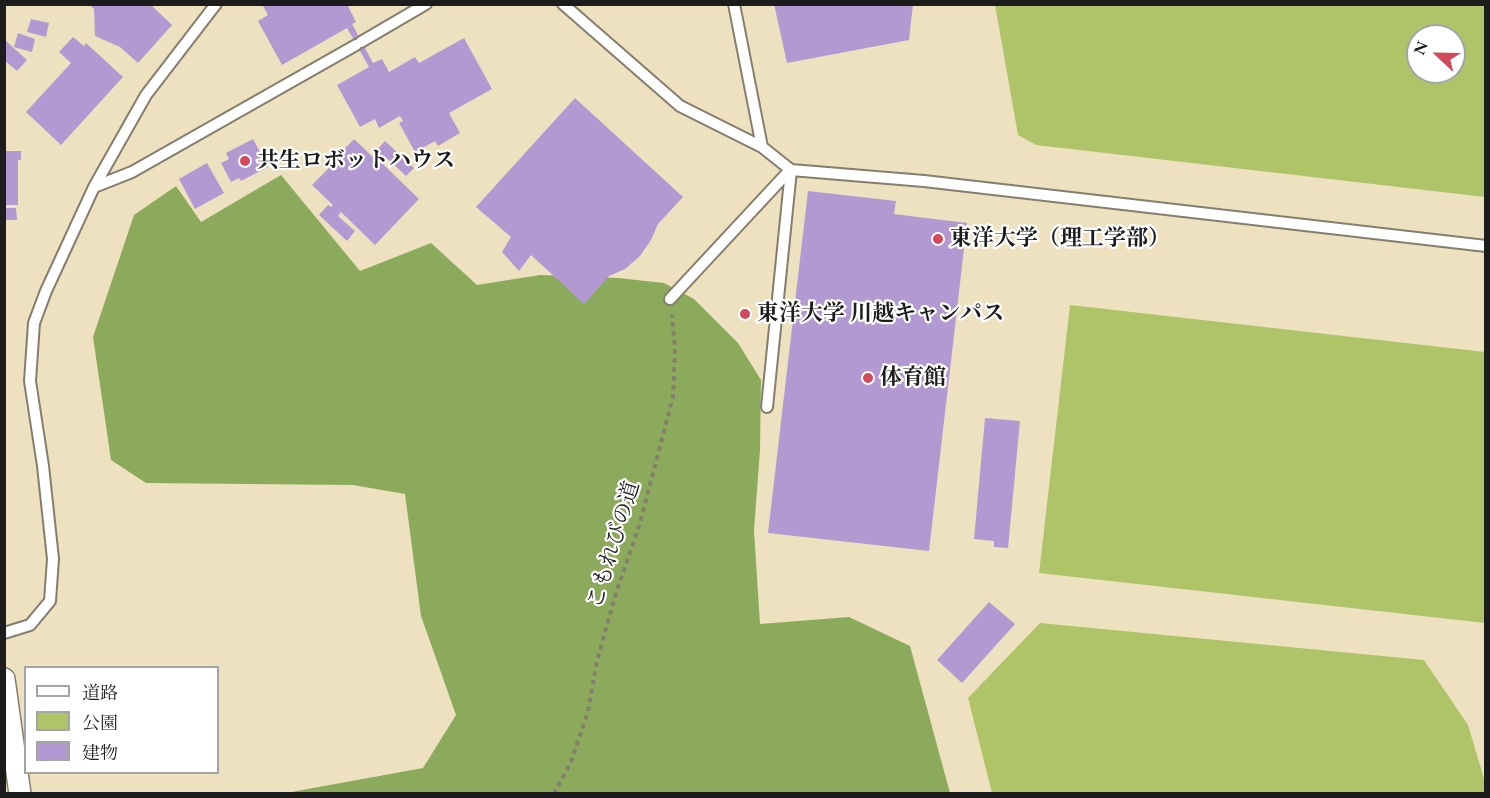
<!DOCTYPE html>
<html>
<head>
<meta charset="utf-8">
<style>
	body { margin:0 }
	#map { position:relative; width:1490px; height:798px; overflow:hidden; background:#eee1c0; font-family:"EB Garamond","Noto Serif JP",serif }
	canvas { display:block }
	.frame { position:absolute; inset:0; border:6px solid #1c1c1c; pointer-events:none }
	.legend { position:absolute; left:24px; top:666px; width:195px; height:108px; box-sizing:border-box; background:#fff; border:2px solid #a4a4a4; margin:0; padding:8px 10px; list-style:none; font-size:18px; color:#1c1c1c }
	.legend li { display:flex; align-items:center; gap:12px; height:30px }
	.legend b { width:30px; border:2px solid #a4a4a4 }
	.north { position:absolute; left:1406px; top:24px; width:60px; height:60px; box-sizing:border-box; background:#fff; border:2px solid #a4a4a4; border-radius:50%; rotate:292deg; font-size:16px; font-weight:700; line-height:24px; text-align:center; color:#1c1c1c }
	.north::after { content:''; display:block; margin:auto; width:21px; height:27px; background:#d1495b; clip-path:polygon(50% 0,100% 100%,50% 72%,0 100%) }
</style>
</head>
<body>
<div id="map">
<canvas width="1490" height="798"></canvas>
<div class="frame"></div>
<ul class="legend">
<li><b style="height:8px;background:#fff"></b>道路</li>
<li><b style="height:16px;background:#afc468"></b>公園</li>
<li><b style="height:16px;background:#b399d2"></b>建物</li>
</ul>
<div class="north">N</div>
</div>
<script>
const ctx = document.querySelector('canvas').getContext('2d');
ctx.lineJoin = 'round';
function fillPath(path, color) {
  ctx.fillStyle = color;
  ctx.fill(path, 'evenodd');
}
function shape(rows) {
  const path = new Path2D();
  for (const r of rows) {
    path.moveTo(r[0], r[1]);
    for (let i = 2; i < r.length; i += 2) path.lineTo(r[i], r[i + 1]);
  }
  return path;
}
function stroke(path, color, width, dash) {
  ctx.strokeStyle = color;
  ctx.lineWidth = width;
  ctx.lineCap = dash ? 'butt' : 'round';
  ctx.setLineDash(dash || []);
  ctx.stroke(path);
}
function write(font, color, halo, rows, align = 'center') {
  ctx.font = font + ' "EB Garamond","Noto Serif JP",serif';
  ctx.lineWidth = 4.5;
  ctx.setLineDash([]);
  ctx.textBaseline = 'middle';
  ctx.strokeStyle = halo;
  ctx.fillStyle = color;
  for (const [text, x, y, turn = 0] of rows) {
    ctx.save();
    ctx.translate(x, y);
    ctx.rotate((+turn || 0) * Math.PI / 180);
    ctx.textAlign = isNaN(turn) ? turn : align;
    if (halo) ctx.strokeText(text, 0, 0);
    ctx.fillText(text, 0, 0);
    ctx.restore();
  }
}
fillPath(shape([
	[995,5,1485,5,1485,197,1036,145,1018,135],
	[1418,36,1454,36,1454,72,1418,72],
	[1070,305,1485,352,1485,623,1039,573],
	[1040,623,1424,660,1468,725,1485,782,1485,793,992,793,968,698]
]), '#afc468');
fillPath(shape([
	[281,175,360,271,431,243,477,285,540,275,618,278,664,283,694,299,738,343,761,380,760,450,754,530,760,624,849,617,910,646,950,793,286,793,423,768,456,715,421,616,405,494,353,485,146,483,111,460,93,337,134,215,176,186,201,222]
]), '#8baa5c');
fillPath(shape([
	[89,4,150,4,172,25,138,63,120,47,95,36,94,9],
	[262,4,347,4,356,22,352,24,373,63,382,59,389,72,415,57,419,63,464,38,492,89,449,113,460,133,438,146,435,141,415,152,399,123,403,121,400,116,379,128,375,119,360,127,337,85,369,67,347,28,282,65,258,21,268,15],
	[774,4,913,4,909,40,787,63],
	[31,19,49,23,46,37,27,32],
	[18,33,35,39,32,52,14,47],
	[73,37,84,46,86,43,123,77,61,145,26,112,71,63,59,52],
	[6,41,27,60,17,71,4,60],
	[575,98,683,197,658,224,651,240,640,256,625,269,609,276,584,304,531,255,519,271,502,252,511,237,476,207],
	[253,139,268,167,241,181,239,178,231,182,221,163,229,159,226,153],
	[354,139,375,159,380,153,377,150,385,141,414,168,406,176,388,159,383,164,419,199,375,245,341,212,338,216,355,231,347,241,319,215,328,205,331,207,333,205,312,185,331,166,334,169,342,161,337,157],
	[4,151,21,151,21,160,18,160,18,205,4,205],
	[207,163,224,193,195,209,179,179],
	[808,191,896,201,894,214,967,223,929,551,768,533],
	[4,208,16,208,17,220,4,220],
	[985,418,1020,421,1008,548,994,547,994,541,974,539],
	[989,602,1015,624,962,683,937,660]
]), '#b399d2');
const lane = shape([
	[563,4,680,106,762,147,791,170,924,181,1486,246],
	[734,4,762,147],
	[361,42,426,4],
	[94,187,132,172,356,45],
	[670,299,790,170],
	[767,407,791,170],
	[4,633,30,625,50,601,53,559,43,466,30,381,34,323,46,291,94,187,146,95,216,4]
]);
const street = shape([
	[4,679,20,794]
]);
stroke(lane, '#857e6e', 14);
stroke(street, '#857e6e', 24);
stroke(shape([
	[554,794,571,762,588,711,597,661,616,593,640,523,673,397,675,349,672,315]
]), '#857e6e', 4, [4.5, 4.5]);
stroke(lane, '#fff', 10);
stroke(street, '#fff', 21);
for (const [x, y, r, color] of [
	[245,161,6,"#d1495b"],
	[938,239,6,"#d1495b"],
	[745,314,6,"#d1495b"],
	[868,378,6,"#d1495b"]
]) {
  const dot = new Path2D();
  dot.arc(x, y, r, 0, 2 * Math.PI);
  ctx.fillStyle = color;
  ctx.fill(dot);
  stroke(dot, '#fff', 2);
}
write('bold 22px', '#1c1c1c', '#fff', [
	["共生ロボットハウス",257,161],
	["東洋大学（理工学部）",950,239],
	["東洋大学 川越キャンパス",757,314],
	["体育館",880,378]
], 'left');
write('22px', '#1c1c1c', '#fff', [
	["こもれびの道",614,545,-73]
]);
</script>
</body>
</html>
